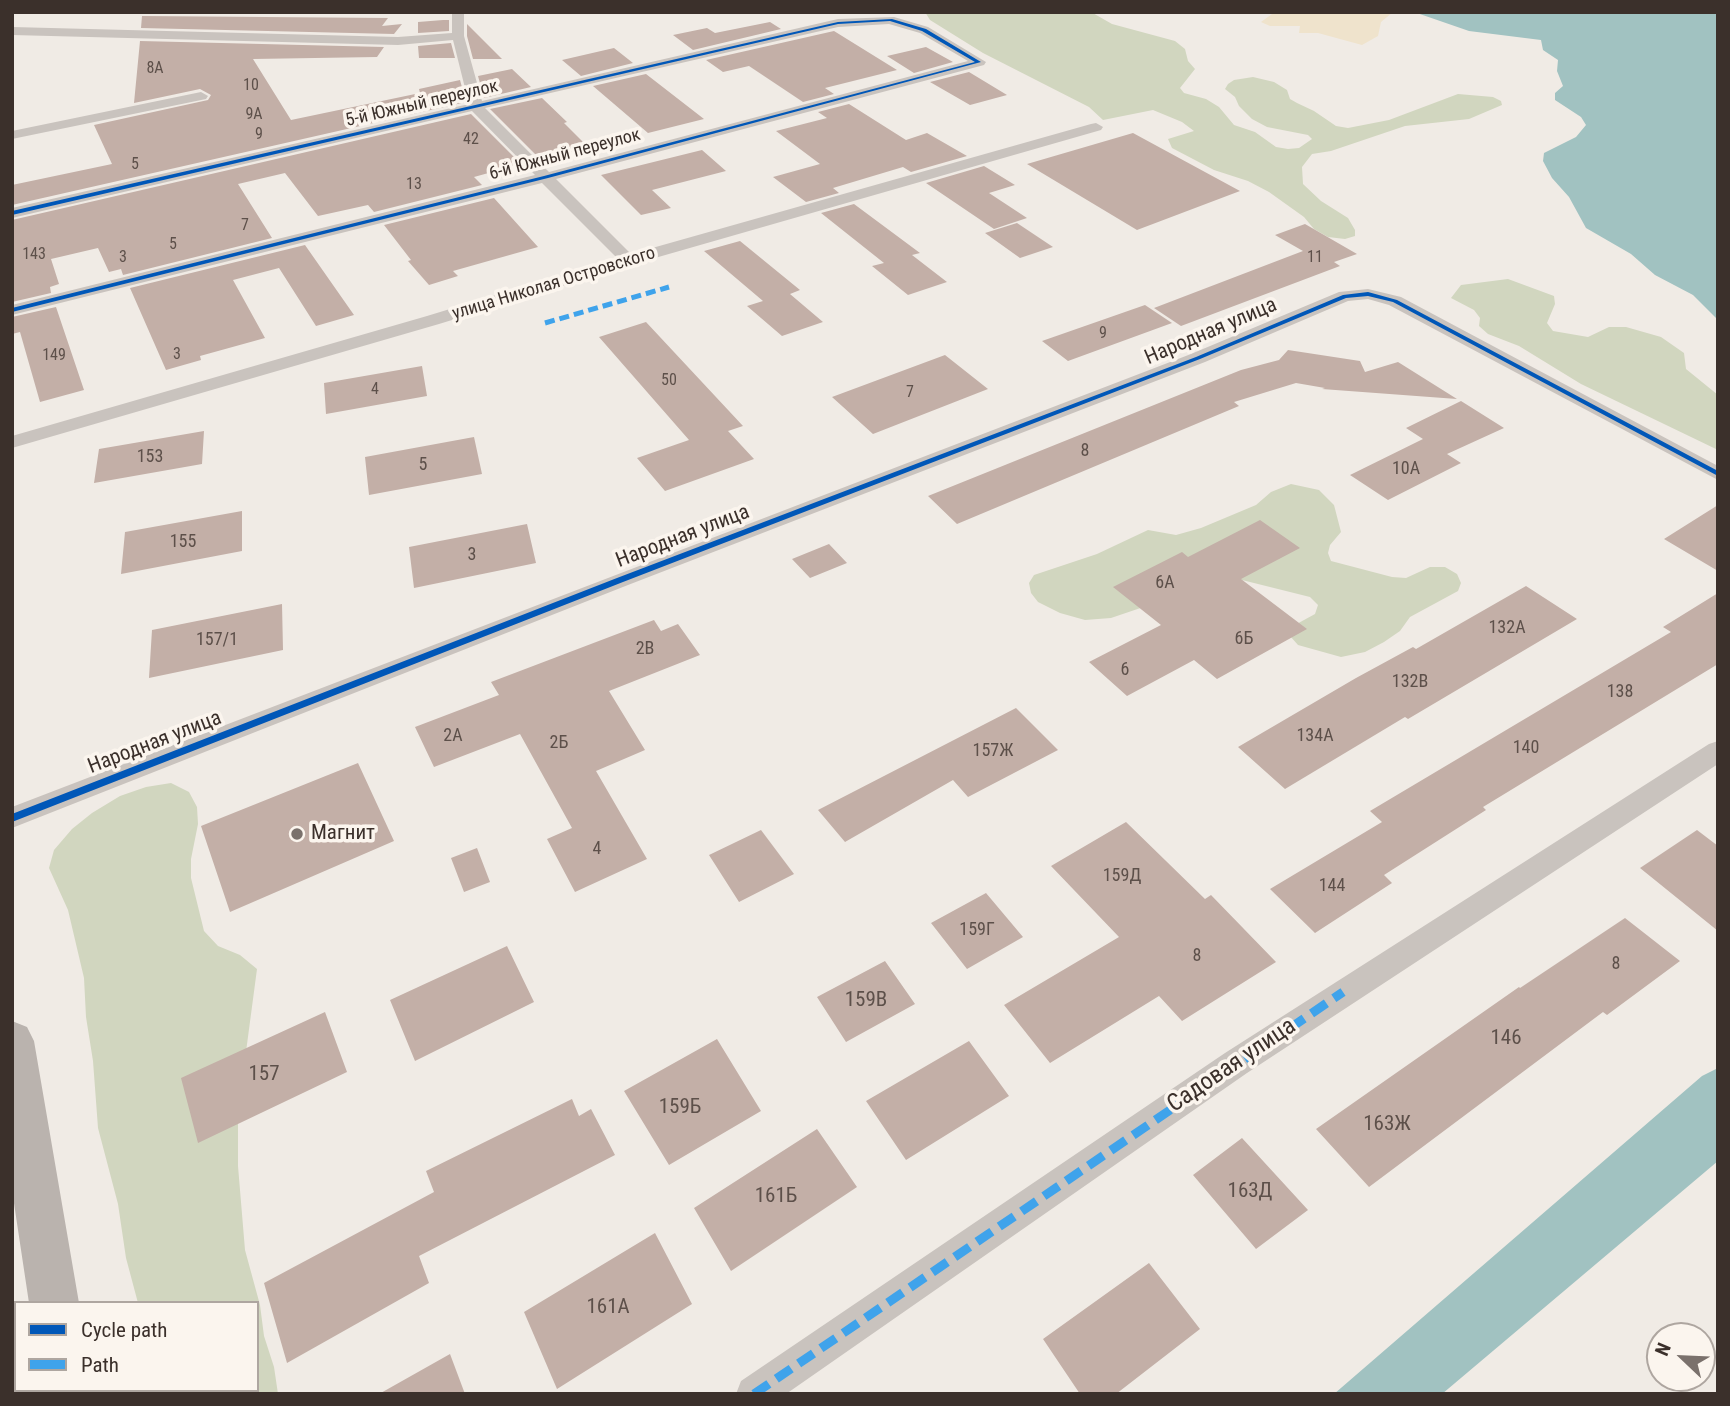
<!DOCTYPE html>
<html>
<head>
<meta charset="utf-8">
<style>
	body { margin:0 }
	#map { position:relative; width:1730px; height:1406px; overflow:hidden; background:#f0ebe5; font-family:"Roboto Condensed",sans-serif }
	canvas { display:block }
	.frame { position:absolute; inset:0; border:14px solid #3b302b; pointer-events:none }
	.legend { position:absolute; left:14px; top:1301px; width:245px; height:91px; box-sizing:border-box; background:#fbf5ee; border:2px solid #aea6a0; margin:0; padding:9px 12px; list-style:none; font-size:21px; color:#3b302b }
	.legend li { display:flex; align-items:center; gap:14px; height:35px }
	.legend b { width:35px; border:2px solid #aea6a0 }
	.north { position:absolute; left:1646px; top:1322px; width:70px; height:70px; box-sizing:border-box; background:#fbf5ee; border:2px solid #aea6a0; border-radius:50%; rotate:293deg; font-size:19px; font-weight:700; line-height:28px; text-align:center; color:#3b302b }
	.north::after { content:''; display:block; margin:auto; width:24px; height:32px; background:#7a716c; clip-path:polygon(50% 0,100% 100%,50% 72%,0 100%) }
</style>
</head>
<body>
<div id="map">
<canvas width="1730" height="1406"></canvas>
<div class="frame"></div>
<ul class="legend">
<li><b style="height:9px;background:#0057b8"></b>Cycle path</li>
<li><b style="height:9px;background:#3fa3eb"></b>Path</li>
</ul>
<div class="north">N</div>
</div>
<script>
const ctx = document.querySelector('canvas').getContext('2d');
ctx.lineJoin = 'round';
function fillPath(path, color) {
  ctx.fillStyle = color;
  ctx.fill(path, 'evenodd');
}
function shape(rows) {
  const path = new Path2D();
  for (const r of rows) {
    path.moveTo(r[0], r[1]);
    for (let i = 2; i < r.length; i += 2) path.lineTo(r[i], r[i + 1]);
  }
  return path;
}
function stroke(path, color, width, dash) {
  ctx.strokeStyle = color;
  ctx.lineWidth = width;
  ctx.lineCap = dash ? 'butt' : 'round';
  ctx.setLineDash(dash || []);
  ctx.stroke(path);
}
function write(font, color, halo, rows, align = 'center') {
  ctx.font = font + ' "Roboto Condensed",sans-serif';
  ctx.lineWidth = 7;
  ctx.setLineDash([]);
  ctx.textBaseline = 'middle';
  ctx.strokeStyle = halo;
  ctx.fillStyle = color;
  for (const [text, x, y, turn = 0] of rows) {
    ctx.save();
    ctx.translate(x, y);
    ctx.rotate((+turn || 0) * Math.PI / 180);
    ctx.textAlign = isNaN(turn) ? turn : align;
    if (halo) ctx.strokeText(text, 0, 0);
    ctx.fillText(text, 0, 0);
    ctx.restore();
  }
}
fillPath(shape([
	[925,12,1091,12,1112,24,1175,41,1185,49,1188,61,1195,69,1180,88,1184,93,1206,99,1219,107,1234,125,1255,132,1276,147,1288,149,1299,148,1312,139,1308,135,1267,127,1252,119,1239,106,1235,97,1225,89,1228,84,1234,80,1253,77,1274,82,1287,90,1290,99,1297,103,1314,111,1336,126,1348,128,1389,120,1458,94,1493,97,1501,101,1502,105,1469,119,1405,126,1331,151,1312,154,1302,167,1303,184,1321,201,1348,218,1355,230,1355,236,1345,239,1328,237,1314,229,1304,217,1269,192,1248,181,1214,170,1172,148,1168,139,1194,131,1182,122,1153,110,1103,120,1089,107,983,53,930,20],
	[1508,279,1554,296,1555,304,1547,323,1553,331,1588,337,1609,327,1626,327,1661,337,1684,353,1686,369,1718,395,1718,450,1581,384,1519,346,1488,334,1479,326,1480,318,1474,310,1451,298,1461,285],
	[1291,484,1319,490,1334,505,1341,532,1330,545,1328,553,1331,561,1392,577,1406,578,1430,567,1445,567,1457,574,1461,583,1458,591,1410,617,1400,631,1384,642,1365,652,1341,657,1298,645,1290,636,1293,626,1315,614,1318,605,1310,597,1242,580,1229,578,1111,618,1085,620,1060,613,1038,602,1031,593,1029,583,1034,575,1097,554,1148,530,1176,535,1201,528,1256,505,1271,492],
	[171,783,189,792,197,807,198,824,191,859,191,878,204,931,218,946,240,955,257,969,238,1112,238,1166,245,1250,260,1305,264,1336,274,1367,278,1394,153,1394,152,1390,257,1390,257,1303,138,1303,126,1258,118,1204,98,1128,93,1061,86,1017,84,978,68,910,49,868,54,850,72,829,92,813,120,796,146,787]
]), '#d1d6bf');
fillPath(shape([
	[1267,12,1393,12,1381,22,1378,36,1362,45,1318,33,1299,33,1300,26,1270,26,1261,22,1272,14]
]), '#efe3cc');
fillPath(shape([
	[1414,12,1718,12,1718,320,1693,295,1655,275,1631,254,1586,228,1569,197,1552,178,1543,161,1544,153,1576,137,1586,125,1581,117,1555,100,1555,93,1563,86,1557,71,1558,60,1543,50,1541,40,1469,31],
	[1718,1068,1718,1161,1442,1394,1334,1394,1702,1076]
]), '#a1c2c1');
fillPath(shape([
	[142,16,388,18,382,26,402,24,394,34,141,28],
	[443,20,449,20,449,31,418,33,418,22],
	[770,22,781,29,693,50,673,35,707,28,715,33],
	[467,24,502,59,473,59,467,36],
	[834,31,897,70,825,88,834,94,803,102,749,66,723,72,706,60],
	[140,41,384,47,377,57,253,59,291,120,420,93,419,89,460,80,466,102,12,205,12,185,112,164,94,125,208,100,211,95,200,89,134,103],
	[451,43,455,58,419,58,418,46],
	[926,47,953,62,914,73,887,56],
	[614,48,633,63,581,76,562,60],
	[512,69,531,87,484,98,478,76],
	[969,72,1007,95,970,105,930,82],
	[646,74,704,119,648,133,593,86],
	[542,98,567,122,564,123,589,148,540,159,490,109],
	[849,104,906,140,927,133,967,156,911,172,903,167,833,188,839,193,806,202,773,177,820,164,776,131,827,118,818,112],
	[471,114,521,164,474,177,482,185,374,212,368,205,318,216,285,173,238,184,272,238,123,275,121,269,109,272,98,248,51,259,59,284,50,287,51,293,12,302,12,220],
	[1133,133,1240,191,1137,230,1027,164],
	[702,150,726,171,652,190,671,208,641,215,601,175],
	[984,166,1015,185,989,193,1027,218,994,229,926,183],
	[494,198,538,247,453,271,458,276,429,285,408,261,411,260,384,225],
	[854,204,920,253,912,255,947,282,908,295,872,266,884,263,821,213],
	[1017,223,1053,247,1020,258,985,233],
	[1305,224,1357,254,1334,262,1340,266,1181,326,1154,308,1303,251,1275,235],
	[740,241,800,290,790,294,823,322,782,336,747,306,763,301,704,251],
	[305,245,354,315,316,326,279,268,233,280,265,338,200,356,201,360,166,370,130,288],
	[1145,305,1172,323,1068,361,1042,341],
	[56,307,84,390,40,402,20,332,12,334,12,317],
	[646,322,743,426,728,431,754,459,665,491,637,458,689,440,599,337],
	[1288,350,1360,361,1365,372,1398,362,1457,399,1322,389,1325,388,1296,383,1234,402,1239,406,957,524,928,496,1241,370,1279,360],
	[945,355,988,389,873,434,832,397],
	[422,366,427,396,326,414,324,383],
	[1461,401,1504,428,1447,454,1461,463,1388,500,1350,475,1423,439,1406,428],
	[204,431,202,464,94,483,99,449],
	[474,437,482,474,369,495,365,457],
	[1718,505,1718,571,1664,539],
	[242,511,242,551,121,574,125,532],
	[1260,520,1300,548,1241,579,1307,629,1217,679,1194,660,1127,696,1089,662,1161,625,1113,587,1182,552,1188,557],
	[527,524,536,563,414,588,409,547],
	[829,544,847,563,810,578,792,559],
	[1526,586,1577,619,1408,719,1405,717,1285,789,1238,747,1356,678,1413,647,1416,649],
	[1718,593,1718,664,1483,807,1486,810,1384,875,1392,883,1315,933,1270,889,1382,822,1370,811,1671,632,1663,627],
	[282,604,283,650,149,678,152,630],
	[654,620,661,631,678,624,700,655,609,691,645,750,596,771,647,859,575,892,547,839,572,828,520,734,434,767,415,727,499,695,491,682],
	[1016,708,1058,750,968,797,953,780,845,842,818,810],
	[358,763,394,841,230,912,201,826],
	[1126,822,1205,899,1211,895,1276,962,1182,1021,1159,996,1050,1063,1004,1005,1119,937,1051,866],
	[761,830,794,874,739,902,709,855],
	[1697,830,1718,846,1718,931,1640,868],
	[477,848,490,882,464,892,451,858],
	[986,893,1023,937,967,969,931,923],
	[1625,918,1680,961,1607,1015,1603,1012,1369,1187,1316,1129,1519,987,1520,988],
	[507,946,534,1002,415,1061,390,1000],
	[885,961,915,1004,846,1042,817,997],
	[325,1012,347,1072,198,1143,181,1078],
	[717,1039,761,1111,669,1165,624,1091],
	[969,1041,1009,1096,906,1160,866,1101],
	[572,1099,579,1116,591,1109,615,1155,419,1256,429,1283,287,1363,264,1283,434,1192,426,1171],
	[817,1129,857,1187,731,1271,694,1208],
	[1242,1138,1308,1210,1256,1249,1193,1175],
	[655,1233,692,1304,557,1389,524,1312],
	[1149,1263,1200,1329,1116,1394,1080,1394,1043,1339],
	[450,1354,465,1394,379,1394]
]), '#c3afa7');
fillPath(shape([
	[452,12,464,12,464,36,482,101,838,19,894,17,928,27,986,62,984,65,556,179,631,254,1091,124,1096,123,1103,127,1101,130,634,264,439,324,12,448,12,436,427,316,617,258,542,183,12,315,12,305,535,175,472,111,12,218,12,208,469,104,453,40,398,45,12,35,12,27,398,37,452,33,452,12],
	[889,24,920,33,968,61,549,172,485,108,838,27,889,24],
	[201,92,208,96,206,99,12,139,12,131,201,92],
	[1368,289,1401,297,1718,466,1718,480,1389,305,1368,299,1348,301,1205,362,628,585,12,828,12,807,1191,354,1339,292,1368,289],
	[1718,741,1718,764,1247,1073,786,1394,736,1394,741,1381,1225,1053,1709,744,1718,741]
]), '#c9c3be');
fillPath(shape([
	[12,1021,27,1027,34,1041,79,1303,29,1303,12,1190,12,1021],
	[43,1390,95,1390,95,1394,43,1394,43,1390]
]), '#bab3ae');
stroke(shape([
	[545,323,669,287]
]), '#3fa3eb', 5, [10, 5]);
stroke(shape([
	[754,1394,1343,992]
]), '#3fa3eb', 9, [18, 9]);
fillPath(shape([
	[892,19,926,29,981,62,548,178,12,312,12,308,544,176,975,62,922,31,890,21,838,24,12,215,12,211,838,22,892,19],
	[1368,292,1397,300,1718,471,1718,476,1393,302,1368,296,1346,298,1200,359,623,582,12,822,12,814,617,578,1196,357,1343,295,1368,292]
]), '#0057b8');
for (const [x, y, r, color] of [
	[297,834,7,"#7a716c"]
]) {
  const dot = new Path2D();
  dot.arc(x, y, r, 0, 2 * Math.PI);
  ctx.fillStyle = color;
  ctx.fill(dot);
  stroke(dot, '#fbf5ee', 2.5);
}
write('16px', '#5d504a', null, [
	["8А",155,69],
	["10",251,86],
	["9А",254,115],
	["9",259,135],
	["42",471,140],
	["5",135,165],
	["13",414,185],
	["7",245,226],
	["5",173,245],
	["143",34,255],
	["3",123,258],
	["11",1315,258],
	["9",1103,334],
	["3",177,355],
	["149",54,356],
	["50",669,381],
	["4",375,390],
	["7",910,393]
]);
write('18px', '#3b302b', '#fbf5ee', [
	["5-й Южный переулок",422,104,-13],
	["6-й Южный переулок",565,155,-15],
	["улица Николая Островского",554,284,-17]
]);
write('18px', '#5d504a', null, [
	["8",1085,451],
	["153",150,457],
	["5",423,465],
	["10А",1406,469],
	["155",183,542],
	["3",472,555],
	["6А",1165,583],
	["132А",1507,628],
	["6Б",1244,639],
	["157/1",217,640],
	["2В",645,649],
	["6",1125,670],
	["132В",1410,682],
	["138",1620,692],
	["2А",453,736],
	["134А",1315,736],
	["2Б",559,743],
	["140",1526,748],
	["157Ж",993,751],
	["4",597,849],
	["159Д",1122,876],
	["144",1332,886],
	["159Г",977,930],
	["8",1197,956],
	["8",1616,964]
]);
write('21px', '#3b302b', '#fbf5ee', [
	["Народная улица",1211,332,-23],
	["Народная улица",683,537,-21],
	["Народная улица",155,743,-21]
]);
write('21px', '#3b302b', '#fbf5ee', [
	["Магнит",311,834]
], 'left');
write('21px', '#5d504a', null, [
	["159В",866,1001],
	["146",1506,1039],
	["157",264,1075],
	["159Б",680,1108],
	["163Ж",1387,1125],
	["163Д",1250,1192],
	["161Б",776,1197],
	["161А",608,1308]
]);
write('24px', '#3b302b', '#fbf5ee', [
	["Садовая улица",1232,1066,-34]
]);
</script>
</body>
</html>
